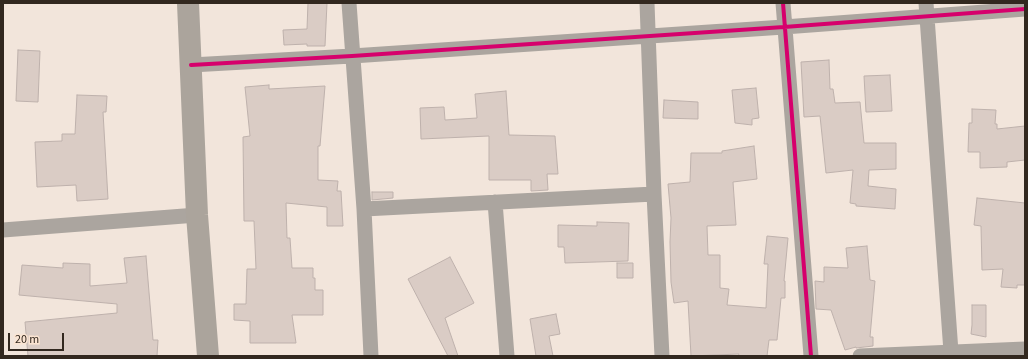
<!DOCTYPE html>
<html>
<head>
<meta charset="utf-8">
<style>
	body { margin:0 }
	#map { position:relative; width:1028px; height:359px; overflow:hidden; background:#f2e5db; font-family:"Source Sans 3",sans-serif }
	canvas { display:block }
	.frame { position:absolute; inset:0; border:4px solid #32281f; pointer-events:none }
	.scale { position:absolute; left:8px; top:333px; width:56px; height:18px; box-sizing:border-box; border:2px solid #32281f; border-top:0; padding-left:5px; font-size:12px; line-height:14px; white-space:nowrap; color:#32281f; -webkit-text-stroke:3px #fbe4d2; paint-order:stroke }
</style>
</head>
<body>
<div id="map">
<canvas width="1028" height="359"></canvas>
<div class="frame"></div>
<div class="scale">20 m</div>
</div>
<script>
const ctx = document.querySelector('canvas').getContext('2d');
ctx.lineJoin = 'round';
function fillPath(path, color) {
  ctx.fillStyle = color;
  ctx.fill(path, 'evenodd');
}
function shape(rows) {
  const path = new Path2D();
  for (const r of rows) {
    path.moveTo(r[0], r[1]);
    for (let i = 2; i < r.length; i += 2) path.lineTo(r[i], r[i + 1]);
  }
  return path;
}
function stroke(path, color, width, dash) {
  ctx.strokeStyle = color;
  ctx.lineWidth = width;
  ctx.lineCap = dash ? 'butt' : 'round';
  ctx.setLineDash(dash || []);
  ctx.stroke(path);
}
const building = shape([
	[308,3,327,3,325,46,307,46,307,44,284,45,283,30,307,29,308,3],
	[18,50,40,51,38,102,16,101,18,50],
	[829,60,830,89,833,89,835,103,860,102,864,143,896,143,896,169,869,170,868,186,896,189,895,209,856,206,856,204,850,203,853,170,826,173,820,116,804,117,801,62,829,60],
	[890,75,892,111,866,112,864,76,890,75],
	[269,85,269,89,325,86,320,146,318,146,318,180,338,181,337,191,341,191,343,226,327,226,327,207,286,203,287,238,290,238,292,268,313,268,313,278,315,278,315,290,323,290,323,315,292,315,296,343,250,343,250,321,234,320,234,304,246,304,247,269,256,269,254,221,244,221,243,137,250,136,245,87,269,85],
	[756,88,759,118,752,119,752,125,735,123,732,90,756,88],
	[506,91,509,135,555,136,558,174,547,174,548,190,531,191,531,180,489,180,489,136,421,139,420,108,444,107,445,120,477,118,475,94,506,91],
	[77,95,107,96,106,112,103,112,108,199,77,201,76,185,37,187,35,142,62,141,62,134,75,134,77,95],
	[664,100,698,102,698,119,663,118,664,100],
	[972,109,996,110,995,124,997,124,997,129,1025,126,1025,160,1007,162,1007,167,980,168,980,152,968,152,969,123,972,123,972,109],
	[754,146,757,179,733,182,736,225,707,226,708,255,720,255,720,288,729,289,727,305,766,308,768,264,764,264,767,236,788,238,784,281,785,281,785,298,781,298,777,340,769,340,767,356,738,356,739,354,691,356,688,301,674,303,671,282,670,242,671,218,668,184,690,182,691,153,722,153,722,151,754,146],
	[372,192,393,192,393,198,372,200,372,192],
	[977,198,1025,203,1025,285,1017,285,1017,288,1001,287,1003,269,982,270,981,226,974,225,977,198],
	[597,222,629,223,628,261,565,263,564,247,558,247,558,225,597,226,597,222],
	[867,246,870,280,875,281,870,337,873,337,873,346,856,348,856,347,845,350,831,310,816,309,815,281,824,282,824,267,848,268,846,248,867,246],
	[146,256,153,340,158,340,157,356,28,356,25,322,117,313,117,304,19,295,22,265,63,268,63,263,90,264,90,286,127,283,124,258,146,256],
	[450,257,474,303,445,318,458,356,448,356,408,279,450,257],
	[617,263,633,263,633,278,617,278,617,263],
	[972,305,986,305,986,337,971,334,972,325,972,305],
	[556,314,560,334,549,336,553,356,536,356,530,319,556,314]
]);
fillPath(building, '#daccc5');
stroke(building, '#beb1ac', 1);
stroke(shape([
	[349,3,364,209,371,356],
	[647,3,654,194,662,356],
	[783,3,811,356],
	[926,3,951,352],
	[191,65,352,56,784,27,1025,9],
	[495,202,507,356],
	[364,209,654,194],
	[3,230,197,215],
	[860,356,1025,349]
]), '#aba59f', 15);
stroke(shape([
	[188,3,197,215,208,356]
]), '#aba49c', 22);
stroke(shape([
	[783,3,811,356],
	[191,65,352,56,784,27,1025,9]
]), '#d6006c', 4);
</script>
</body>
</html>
